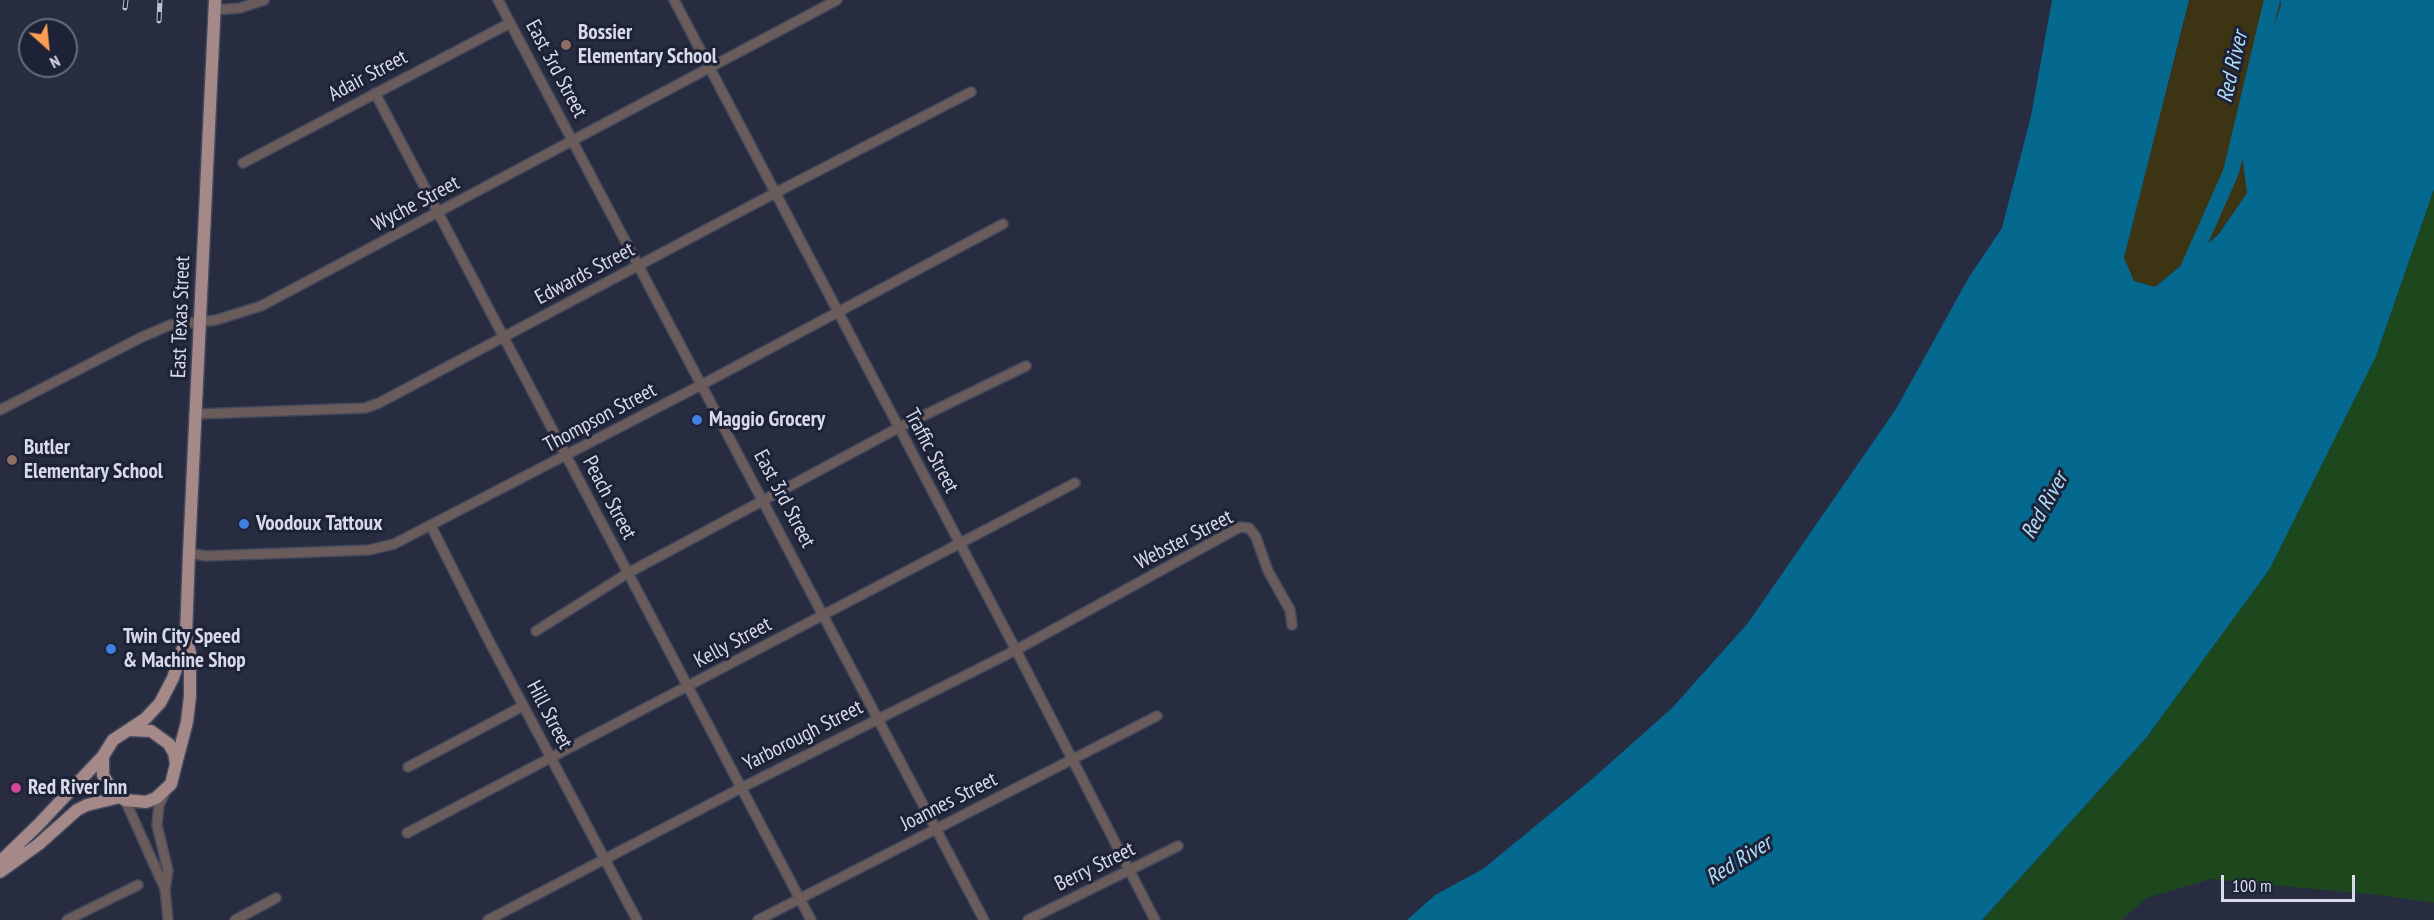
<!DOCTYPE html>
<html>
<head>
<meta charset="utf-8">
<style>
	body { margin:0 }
	#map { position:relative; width:2434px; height:920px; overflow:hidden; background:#272c41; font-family:"PT Sans Narrow",sans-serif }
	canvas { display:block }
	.north { position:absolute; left:18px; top:18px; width:60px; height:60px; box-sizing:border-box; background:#1d2237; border:2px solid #676c7e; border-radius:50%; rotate:153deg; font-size:16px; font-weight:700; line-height:24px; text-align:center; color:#d7dbe9 }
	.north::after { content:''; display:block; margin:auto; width:21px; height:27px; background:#fc9d54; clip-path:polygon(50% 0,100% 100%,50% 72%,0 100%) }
	.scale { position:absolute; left:2221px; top:875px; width:134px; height:27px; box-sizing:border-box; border:3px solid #d7dbe9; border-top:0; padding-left:8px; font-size:18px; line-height:21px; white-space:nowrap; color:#d7dbe9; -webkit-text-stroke:4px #1d2237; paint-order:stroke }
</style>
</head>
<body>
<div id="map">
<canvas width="2434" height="920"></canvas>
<div class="north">N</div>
<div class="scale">100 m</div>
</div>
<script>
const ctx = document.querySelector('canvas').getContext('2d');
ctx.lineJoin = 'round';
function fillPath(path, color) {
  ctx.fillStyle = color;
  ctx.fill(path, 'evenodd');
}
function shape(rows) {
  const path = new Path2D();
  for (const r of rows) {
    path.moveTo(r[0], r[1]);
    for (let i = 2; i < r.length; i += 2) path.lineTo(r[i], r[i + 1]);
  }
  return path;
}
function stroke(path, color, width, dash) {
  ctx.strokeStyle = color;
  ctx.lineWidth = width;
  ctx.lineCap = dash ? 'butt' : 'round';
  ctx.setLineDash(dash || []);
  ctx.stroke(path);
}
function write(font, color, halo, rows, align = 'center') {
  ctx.font = font + ' "PT Sans Narrow",sans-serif';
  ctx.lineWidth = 6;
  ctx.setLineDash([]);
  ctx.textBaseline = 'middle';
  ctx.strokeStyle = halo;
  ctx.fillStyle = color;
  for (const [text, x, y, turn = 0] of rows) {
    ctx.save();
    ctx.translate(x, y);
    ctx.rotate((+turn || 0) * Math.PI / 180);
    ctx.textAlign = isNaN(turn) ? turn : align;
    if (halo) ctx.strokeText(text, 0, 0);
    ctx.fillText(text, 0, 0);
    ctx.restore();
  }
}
fillPath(shape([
	[2434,189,2434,903,2387,896,2211,879,2147,898,2121,920,1982,920,2146,738,2269,570,2376,356]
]), '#1d481d');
fillPath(shape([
	[2189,0,2280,0,2281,5,2239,131,2247,193,2218,234,2155,287,2134,281,2124,259]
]), '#3d3414');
fillPath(shape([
	[2052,0,2189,0,2124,258,2134,281,2155,287,2218,235,2247,193,2239,131,2281,5,2280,0,2434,0,2434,189,2376,356,2269,570,2146,738,1982,920,1407,920,1435,895,1483,869,1590,781,1672,708,1748,623,1896,409,1969,277,2002,228,2031,116]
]), '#05688e');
stroke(shape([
	[2186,273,2231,172,2272,0]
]), '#05688e', 16);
const minor = shape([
	[498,0,984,920],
	[674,0,1016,650,1155,920],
	[215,10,240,8,264,0],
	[375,93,811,920],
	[243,163,510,23],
	[0,410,142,337,170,325,216,320,261,306,837,0],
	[197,414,365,408,379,403,775,193,971,92],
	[431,526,489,641,637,920],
	[189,553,206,556,369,550,394,544,703,384,1003,224],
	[536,631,628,573,898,428,1026,366],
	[408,767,523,706],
	[165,792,159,805,157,825,168,871,165,889,168,920],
	[125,800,165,889],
	[407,833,1075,483],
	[67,920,138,885],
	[235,920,276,898],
	[488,920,741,788,1016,650,1240,527,1249,528,1256,537,1268,571,1290,610,1292,625],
	[758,920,1157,716],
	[1028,920,1178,846]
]);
const major = shape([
	[129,730,151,731,169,744,174,753,176,764,171,784,156,798,146,802,125,800,112,791,103,775,103,756,113,740,145,719,160,703,173,678,186,638],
	[176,764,187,722,190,696,190,653,186,636,189,553,215,0],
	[0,862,39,824,103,756],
	[0,872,39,844,77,810,87,805,120,797]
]);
stroke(minor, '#43485c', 12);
stroke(major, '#43485c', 15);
stroke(minor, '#695c5b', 9);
stroke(major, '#a48988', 12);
const rail = shape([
	[125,8,126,0],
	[159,21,160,0]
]);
stroke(rail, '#bec2d1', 5);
stroke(rail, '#1d2237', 3, [9]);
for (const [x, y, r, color] of [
	[566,45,6,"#8d6e63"],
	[697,420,6,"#3f7fe0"],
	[12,460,6,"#8d6e63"],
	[244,524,6,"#3f7fe0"],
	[111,649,6,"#3f7fe0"],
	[16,788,6,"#d1479c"]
]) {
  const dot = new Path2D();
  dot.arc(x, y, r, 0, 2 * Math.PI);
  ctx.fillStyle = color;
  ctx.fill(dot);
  stroke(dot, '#1d2237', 2);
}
write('bold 21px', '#d7dbe9', '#1d2237', [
	["Bossier",578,33],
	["Elementary School",578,57],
	["Maggio Grocery",709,420],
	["Butler",24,448],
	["Elementary School",24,472],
	["Voodoux Tattoux",256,524],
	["Twin City Speed",123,637],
	["& Machine Shop",123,661],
	["Red River Inn",28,788]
], 'left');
write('21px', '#d7dbe9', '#1d2237', [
	["East 3rd Street",556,69,62],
	["Adair Street",368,76,-28],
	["Wyche Street",416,204,-28],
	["Edwards Street",585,274,-28],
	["East Texas Street",181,317,-88],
	["Thompson Street",600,418,-28],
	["Traffic Street",931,451,62],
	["Peach Street",609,498,62],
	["East 3rd Street",784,499,62],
	["Webster Street",1184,540,-27],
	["Kelly Street",733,643,-28],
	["Hill Street",549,715,62],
	["Yarborough Street",803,736,-27],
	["Joannes Street",949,802,-27],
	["Berry Street",1095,867,-26]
]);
write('italic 22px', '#afdef9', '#1d2237', [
	["Red River",2233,67,-77],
	["Red River",2045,506,-61],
	["Red River",1739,861,-32]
]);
</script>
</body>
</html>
